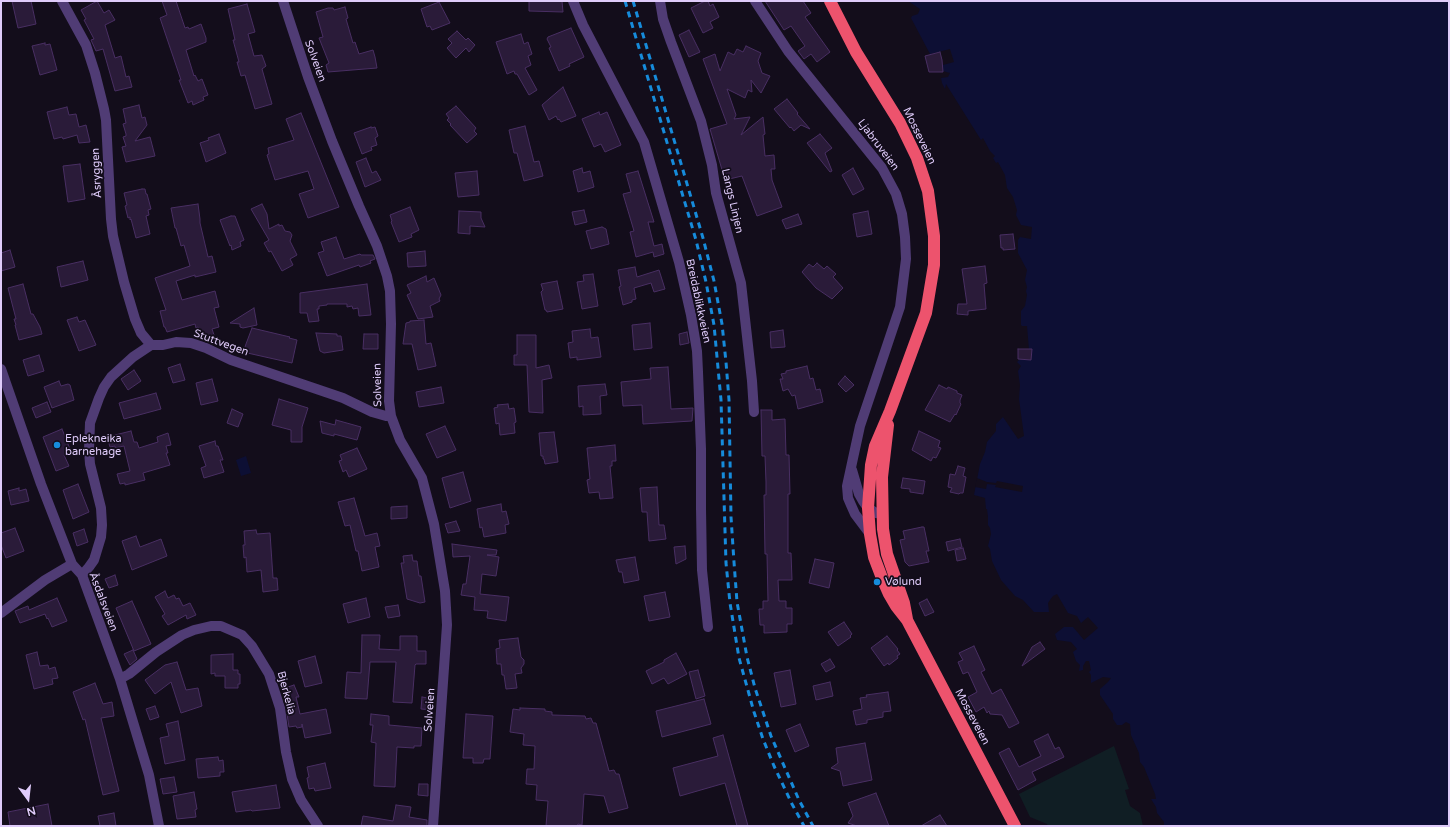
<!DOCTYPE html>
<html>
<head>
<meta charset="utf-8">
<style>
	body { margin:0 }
	#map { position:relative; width:1450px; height:827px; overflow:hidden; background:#130d1b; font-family:"Varela Round",sans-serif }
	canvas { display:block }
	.frame { position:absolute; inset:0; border:2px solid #dfcbfa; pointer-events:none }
	.north { position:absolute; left:8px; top:779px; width:40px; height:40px; -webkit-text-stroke:3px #130d1b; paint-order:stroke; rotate:165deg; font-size:11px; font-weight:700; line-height:16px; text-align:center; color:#dfcbfa }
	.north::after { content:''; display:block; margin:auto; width:14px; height:18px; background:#dfcbfa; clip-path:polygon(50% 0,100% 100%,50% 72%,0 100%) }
</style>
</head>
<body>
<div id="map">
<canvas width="1450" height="827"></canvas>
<div class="frame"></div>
<div class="north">N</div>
</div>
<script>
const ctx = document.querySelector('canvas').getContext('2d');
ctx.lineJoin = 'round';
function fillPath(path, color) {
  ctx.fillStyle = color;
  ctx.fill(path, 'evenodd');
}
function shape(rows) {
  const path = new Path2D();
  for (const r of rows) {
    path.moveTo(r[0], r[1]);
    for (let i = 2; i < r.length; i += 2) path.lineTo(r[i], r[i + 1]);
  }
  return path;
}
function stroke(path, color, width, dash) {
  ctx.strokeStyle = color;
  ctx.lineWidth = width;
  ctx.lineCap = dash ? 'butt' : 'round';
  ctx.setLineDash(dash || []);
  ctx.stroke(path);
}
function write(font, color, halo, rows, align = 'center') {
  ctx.font = font + ' "Varela Round",sans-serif';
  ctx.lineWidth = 3.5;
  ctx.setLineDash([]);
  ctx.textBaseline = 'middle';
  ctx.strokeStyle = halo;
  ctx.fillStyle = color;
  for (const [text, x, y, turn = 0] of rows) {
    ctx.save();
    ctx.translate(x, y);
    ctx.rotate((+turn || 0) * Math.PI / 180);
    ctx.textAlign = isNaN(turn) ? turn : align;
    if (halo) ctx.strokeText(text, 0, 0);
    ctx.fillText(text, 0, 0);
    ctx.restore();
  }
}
fillPath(shape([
	[1114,746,1129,789,1125,790,1130,806,1140,813,1143,826,1048,826,1047,824,1030,817,1019,794]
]), '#101e24');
fillPath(shape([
	[908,1,1449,1,1449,826,1164,826,1164,822,1157,813,1156,807,1151,799,1156,799,1155,794,1144,767,1140,762,1139,753,1131,735,1130,724,1126,722,1122,725,1117,725,1113,719,1113,714,1100,695,1100,689,1108,682,1111,678,1103,677,1091,683,1091,675,1089,672,1091,670,1089,661,1086,661,1083,666,1083,670,1079,671,1080,665,1076,661,1073,652,1077,649,1071,642,1057,640,1055,634,1064,627,1073,627,1084,640,1098,628,1088,617,1081,623,1077,616,1068,613,1057,594,1053,596,1050,600,1048,603,1049,612,1034,612,1023,600,1015,596,1001,580,992,561,990,549,988,546,991,534,990,528,988,525,988,517,987,509,986,509,985,498,974,495,980,464,985,452,987,442,996,431,996,424,1003,417,1018,439,1024,436,1019,399,1020,385,1018,371,1021,366,1017,362,1029,350,1027,326,1022,326,1021,325,1021,311,1025,306,1027,295,1026,291,1027,287,1025,280,1027,270,1018,253,1018,240,1020,237,1031,239,1032,227,1021,225,1016,215,1017,210,1013,197,1007,188,1005,175,998,162,996,163,993,158,995,156,990,151,983,138,981,140,946,84,945,89,942,83,941,78,948,77,950,73,943,71,943,65,954,62,950,49,930,54,911,18,912,16,918,14,920,9],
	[246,456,251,473,241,476,236,460]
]), '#0d0f34');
fillPath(shape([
	[977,478,987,482,996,483,997,481,1023,486,1022,492,995,487,996,485,987,484,986,489,975,487]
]), '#130d1b');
const building = shape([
	[12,1,31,1,36,24,18,28,12,1],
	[97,1,104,13,109,10,115,20,105,25,115,58,121,56,126,77,129,76,132,87,115,91,103,49,96,51,91,40,94,39,84,20,86,19,81,10,97,1],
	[162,1,176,1,185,28,188,27,189,29,201,24,206,38,206,42,186,50,194,76,195,75,198,81,202,79,208,95,203,97,204,100,193,105,192,101,188,103,179,80,181,80,160,18,167,15,162,1],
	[529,1,562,1,563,12,529,11,529,1],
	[705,1,708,1,710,6,713,4,719,17,710,22,713,28,703,33,691,8,705,1],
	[765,1,803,1,811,13,805,17,830,52,817,62,811,54,804,59,798,51,805,46,791,26,784,30,765,1],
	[439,2,450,23,432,30,430,26,427,27,421,9,439,2],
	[247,4,255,32,248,34,254,56,262,55,266,66,262,69,272,104,255,109,245,75,241,76,237,62,239,62,233,40,235,40,228,9,247,4],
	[345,7,348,18,346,19,353,43,355,42,359,54,373,50,375,57,377,68,328,72,326,65,329,63,319,38,323,37,316,12,328,8,333,8,334,10,345,7],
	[571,28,584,57,569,64,570,66,559,71,549,48,551,47,547,39,548,37,571,28],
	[689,30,700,52,689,57,679,35,689,30],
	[457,31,466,40,468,38,475,45,469,52,466,48,456,58,447,48,452,43,448,39,457,31],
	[521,34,524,44,528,42,532,54,528,56,531,65,525,68,537,90,529,95,517,74,515,74,514,71,507,74,496,42,521,34],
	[45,43,45,45,50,44,57,70,40,75,32,46,45,43],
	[746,46,761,53,758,61,762,73,770,76,761,93,751,80,752,92,748,90,745,98,727,89,736,115,734,119,750,117,741,135,763,117,765,134,763,135,765,156,774,155,775,169,771,169,772,180,782,207,757,216,742,176,725,180,710,129,727,124,703,59,715,54,720,71,728,52,734,55,737,49,743,52,746,46],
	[940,52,942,60,943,72,929,72,925,56,940,52],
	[563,87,576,116,561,122,559,119,558,120,556,116,549,120,542,105,563,87],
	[787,99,798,113,797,114,810,129,801,125,794,131,791,127,790,128,774,109,787,99],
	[139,105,142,118,145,117,147,125,135,141,150,137,155,156,126,162,122,147,126,146,123,137,126,136,126,134,123,124,126,123,123,109,139,105],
	[456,106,476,128,474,131,477,134,467,143,450,125,451,124,447,120,449,118,446,114,456,106],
	[67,107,69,115,76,114,79,127,86,125,90,142,79,143,77,135,63,139,62,137,54,139,47,112,67,107],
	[599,112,600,115,607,112,621,145,605,152,601,144,594,147,582,119,599,112],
	[301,113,339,207,308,218,299,194,314,189,308,171,275,180,267,155,269,154,268,148,294,140,286,119,301,113],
	[525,126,534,162,539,161,543,176,524,181,517,153,514,153,509,130,525,126],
	[371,127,371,128,375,127,378,136,375,138,377,145,371,147,372,150,362,154,354,133,371,127],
	[219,134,226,153,206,162,200,143,209,140,208,138,219,134],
	[820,134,832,148,825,153,832,171,830,172,807,143,820,134],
	[366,158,372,173,376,171,381,180,365,187,356,162,366,158],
	[80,164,85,199,68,202,63,166,80,164],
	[582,168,583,173,590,171,594,187,578,192,573,171,582,168],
	[853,168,864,189,853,195,842,175,853,168],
	[477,171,479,195,458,197,455,173,477,171],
	[638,171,654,222,648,222,654,246,662,244,664,254,654,257,653,252,636,257,630,232,634,231,623,194,631,192,626,174,638,171],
	[142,189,145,189,146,194,147,194,151,209,148,210,149,215,146,216,150,234,136,238,131,219,130,220,130,217,128,218,125,206,127,205,124,193,142,189],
	[198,204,200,219,200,223,208,257,212,256,216,272,195,277,195,275,176,281,182,300,215,291,219,307,214,308,219,327,212,329,215,338,205,341,202,340,198,327,196,328,195,324,167,332,165,327,164,327,160,311,166,310,155,278,190,266,184,245,181,246,176,228,175,228,171,208,198,204],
	[262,204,267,214,269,229,279,224,279,226,282,225,285,231,290,232,292,235,290,241,297,255,290,259,293,265,282,271,271,251,269,252,264,243,269,240,251,209,262,204],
	[410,207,419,230,411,234,412,237,399,242,391,222,392,221,390,215,410,207],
	[584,210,587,222,575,225,572,212,584,210],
	[459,211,481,212,481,218,485,227,470,226,470,234,458,233,459,211],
	[868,211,872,234,857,237,853,214,868,211],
	[798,214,802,224,786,229,782,220,798,214],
	[231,216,235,216,244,240,240,242,241,246,232,250,231,245,230,246,220,220,231,216],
	[602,227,606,229,609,244,591,249,586,231,602,227],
	[1013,234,1015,249,1003,250,1003,248,1001,248,1000,235,1013,234],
	[336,237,344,259,360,254,361,255,373,255,375,259,370,261,371,263,360,267,359,265,327,276,318,253,324,251,321,242,336,237],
	[10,250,15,267,1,271,1,253,10,250],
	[425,251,426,266,408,267,407,253,425,251],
	[83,261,88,280,61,287,57,267,83,261],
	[817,263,824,269,827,266,836,274,833,277,843,288,832,299,816,288,802,272,809,264,813,267,817,263],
	[985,266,987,283,984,284,986,309,968,311,968,315,957,314,958,304,967,304,962,269,985,266],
	[635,267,637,277,659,270,665,289,654,292,651,283,634,288,636,299,632,300,632,302,623,305,619,287,621,286,618,270,635,267],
	[593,274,598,306,582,309,577,282,584,281,583,275,593,274],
	[426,276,427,282,434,278,441,295,439,299,440,301,430,306,433,317,418,319,407,295,411,293,407,285,426,276],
	[557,281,563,309,547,312,546,310,545,310,541,292,543,290,541,284,557,281],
	[23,284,31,314,33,314,40,327,42,334,19,340,15,325,16,325,14,319,16,319,8,288,23,284],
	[367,284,371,315,359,316,358,308,353,309,352,306,347,307,347,304,327,304,327,305,319,306,319,309,317,309,319,321,309,322,307,313,300,313,300,293,367,284],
	[254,308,257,325,243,328,240,327,240,324,230,323,254,308],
	[77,317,79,322,85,320,96,345,79,351,67,320,77,317],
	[424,320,426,344,431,343,436,366,418,370,412,344,403,344,406,323,410,322,410,321,424,320],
	[650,323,652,348,634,350,632,325,650,323],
	[252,328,290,337,289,338,297,340,292,363,243,352,252,328],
	[590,329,591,338,598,337,601,357,577,360,577,357,570,358,568,343,573,342,572,331,590,329],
	[783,330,785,347,771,348,770,332,783,330],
	[687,332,689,343,680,345,679,334,687,332],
	[316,333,337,334,337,336,341,336,343,350,324,353,320,351,316,333],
	[364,334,378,334,378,349,363,349,364,334],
	[517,335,536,335,536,368,549,365,552,378,542,380,543,413,529,412,527,365,514,365,514,355,517,355,517,335],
	[1018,349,1032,349,1031,360,1018,359,1018,349],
	[39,355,44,371,28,376,23,360,39,355],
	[180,364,185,380,173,383,168,368,180,364],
	[807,366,810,379,813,378,816,390,820,389,823,402,798,409,795,395,792,396,788,389,783,391,780,379,783,379,781,374,786,373,786,371,807,366],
	[668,367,671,409,693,408,692,421,643,424,642,405,623,406,621,382,651,379,650,368,668,367],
	[134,370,141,381,128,390,121,379,134,370],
	[845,376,854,385,846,392,838,384,845,376],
	[212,379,218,401,201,405,196,383,212,379],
	[59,381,61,386,68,384,70,385,74,400,52,408,44,387,59,381],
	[605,384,607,395,600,396,601,414,583,415,583,406,579,407,578,386,605,384],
	[939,385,947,389,948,387,957,391,957,393,962,395,960,400,960,403,961,404,956,415,955,414,950,422,925,410,939,385],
	[441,387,444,403,419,407,416,392,441,387],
	[156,393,161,409,124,419,119,403,156,393],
	[279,399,308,408,302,427,302,442,291,442,291,430,272,425,279,399],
	[47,402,51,412,36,418,32,408,47,402],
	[508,404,509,409,514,408,516,422,514,423,515,433,500,435,499,423,496,424,494,408,498,407,497,405,508,404],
	[232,409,243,414,238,427,227,423,232,409],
	[761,410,772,410,772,420,785,419,786,455,789,455,790,494,788,494,788,553,791,553,792,580,778,580,779,601,786,601,786,608,792,608,792,624,787,624,787,632,764,633,764,625,760,625,759,609,763,609,763,601,768,601,767,554,765,554,764,495,766,495,766,482,765,456,762,456,761,410],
	[336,420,361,427,357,440,334,434,334,436,322,433,320,421,335,425,336,420],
	[445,426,456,450,437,458,426,434,445,426],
	[62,429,70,449,65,451,66,454,64,455,69,466,56,471,43,437,62,429],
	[131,431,134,442,137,442,139,448,158,442,157,437,168,433,171,445,166,446,168,453,166,453,170,465,143,473,145,480,125,485,125,483,120,484,117,474,130,471,124,446,115,448,115,446,110,447,107,437,131,431],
	[919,431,940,441,938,447,941,448,936,458,933,457,931,461,912,450,919,431],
	[554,432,558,462,545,464,544,459,543,459,543,456,541,456,539,433,554,432],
	[215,441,216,446,218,446,223,460,220,460,224,472,204,478,201,468,206,466,199,446,215,441],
	[615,445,616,461,612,461,612,466,610,466,613,498,600,499,599,492,589,493,587,480,590,479,587,448,615,445],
	[357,448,367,469,349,477,346,470,343,472,339,461,342,460,340,455,357,448],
	[958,466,965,468,963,476,966,477,963,493,960,493,959,494,950,492,952,488,948,487,950,474,955,475,958,466],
	[463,472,471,501,450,508,442,478,463,472],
	[903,478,925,481,923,494,910,492,910,489,901,488,903,478],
	[78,484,89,512,73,519,63,490,78,484],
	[657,487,659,525,664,525,666,539,649,541,647,512,642,512,640,488,657,487],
	[19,488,19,491,26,489,29,501,11,505,8,491,19,488],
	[354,498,365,536,377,533,380,546,375,547,379,567,362,571,358,551,356,551,350,525,345,526,338,502,354,498],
	[501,504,502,512,506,511,509,524,505,525,506,533,484,537,482,527,480,528,477,509,501,504],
	[407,506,407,518,391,519,391,507,407,506],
	[456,521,460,531,448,533,445,524,456,521],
	[922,527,924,527,929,551,926,551,929,562,909,566,905,562,900,540,905,539,903,531,922,527],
	[15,528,24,551,6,558,1,545,1,533,15,528],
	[84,529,88,542,77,546,73,533,84,529],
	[256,530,257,534,270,533,273,578,277,578,278,590,263,592,261,570,247,572,246,557,244,558,243,545,245,545,244,531,256,530],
	[136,536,140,547,161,539,167,556,132,570,122,541,136,536],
	[960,539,962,547,948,551,946,542,960,539],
	[452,544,497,550,496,555,487,555,499,557,496,576,482,574,480,594,509,597,506,621,487,618,488,611,474,610,475,597,461,595,463,584,466,584,470,556,453,557,452,544],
	[685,546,686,559,676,564,674,547,685,546],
	[963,548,966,559,957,561,955,550,963,548],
	[412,555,413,561,417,561,419,576,421,576,425,602,420,603,407,599,401,563,404,563,403,556,412,555],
	[635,557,639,580,624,583,622,572,619,572,616,560,635,557],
	[815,559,834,563,829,588,809,583,815,559],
	[115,575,118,585,109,588,105,579,115,575],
	[165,591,168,598,174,595,176,599,179,598,183,606,190,603,196,615,187,619,186,615,168,625,162,616,165,614,155,597,165,591],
	[665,592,670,617,649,621,644,596,665,592],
	[57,598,67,621,52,627,48,618,47,619,45,614,20,623,15,611,28,606,29,610,57,598],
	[366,598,370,617,348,623,343,604,366,598],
	[927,599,934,612,925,616,919,603,927,599],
	[132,601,151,644,134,651,116,608,132,601],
	[398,605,400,616,388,618,385,607,398,605],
	[844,622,852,634,850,636,851,637,838,646,828,632,844,622],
	[362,635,380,635,379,649,400,650,400,636,417,636,417,651,426,651,426,664,416,664,415,665,412,703,393,702,396,662,370,662,367,699,345,698,347,672,361,673,362,635],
	[887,636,898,649,897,650,900,654,897,656,898,658,889,665,888,663,884,666,871,648,887,636],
	[518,638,521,657,524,660,524,664,521,668,522,673,515,674,517,688,506,689,504,675,502,675,501,664,497,664,496,649,500,648,499,640,518,638],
	[1040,642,1045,649,1022,666,1032,647,1040,642],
	[974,646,985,670,981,672,992,694,1001,689,1019,723,1009,728,1002,715,990,714,989,711,987,713,984,707,976,712,968,697,977,692,968,672,963,674,958,662,963,660,959,653,974,646],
	[133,650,137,659,130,665,124,654,133,650],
	[37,652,40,666,48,665,49,669,55,667,58,678,52,679,53,684,34,689,26,655,37,652],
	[676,653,687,674,668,684,664,678,652,684,646,671,664,662,664,660,676,653],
	[233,654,233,670,238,670,238,674,240,674,240,684,238,684,238,688,225,688,225,676,215,676,215,673,211,674,211,655,233,654],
	[315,656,322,683,305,687,298,661,315,656],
	[830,659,835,667,826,672,821,664,830,659],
	[177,662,186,690,198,688,202,706,181,713,171,682,155,694,145,680,165,665,177,662],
	[698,670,705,696,696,699,689,672,698,670],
	[790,670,796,704,781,707,774,673,790,670],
	[830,682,833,696,816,700,813,686,830,682],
	[95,683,103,704,112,702,114,716,101,718,119,791,103,795,85,719,83,720,73,692,95,683],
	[294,685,299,697,296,697,300,714,326,709,331,733,305,738,302,724,302,727,297,728,296,726,289,727,287,714,291,713,282,689,294,685],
	[888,692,891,711,883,712,883,717,867,720,867,723,856,725,853,711,862,709,860,698,867,697,866,695,888,692],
	[422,697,434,699,433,710,421,709,422,697],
	[704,699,711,724,662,737,656,711,704,699],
	[155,706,159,717,150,720,146,709,155,706],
	[520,708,545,709,545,711,552,712,552,715,585,716,586,719,591,718,593,723,596,723,609,771,614,770,616,774,619,774,628,808,609,813,604,796,584,794,582,825,578,824,577,826,546,826,548,801,536,800,537,785,526,784,527,769,534,769,535,746,523,745,524,734,510,732,513,709,520,710,520,708],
	[371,714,389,716,389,725,422,728,421,746,414,746,414,748,397,747,395,787,374,786,376,743,371,742,373,725,370,725,371,714],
	[466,714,493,716,490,759,484,759,483,763,473,763,473,758,463,758,466,714],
	[178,721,185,760,165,764,160,738,169,736,166,724,178,721],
	[800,724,809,746,795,752,786,730,800,724],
	[1048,734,1055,749,1059,747,1064,757,1032,772,1036,780,1018,790,999,753,1009,748,1019,767,1041,756,1034,741,1048,734],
	[723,735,738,789,748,826,737,826,725,783,680,796,673,768,718,756,713,738,723,735],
	[865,743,872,780,843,786,840,771,831,768,838,763,836,748,865,743],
	[218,757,219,761,223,760,224,772,220,772,220,776,198,778,196,759,218,757],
	[325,763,331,788,315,791,314,788,309,789,307,778,309,777,307,767,325,763],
	[174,777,177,792,163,794,160,779,174,777],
	[419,784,428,784,428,796,418,795,419,784],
	[276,785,280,808,252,811,251,810,236,812,232,792,276,785],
	[194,792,197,809,195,810,196,817,177,819,173,796,194,792],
	[876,793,889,826,857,826,848,823,853,816,848,803,876,793],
	[48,804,52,826,10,826,8,812,48,804],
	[396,805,411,807,409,817,427,820,427,826,361,826,363,816,393,821,396,805],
	[114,813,116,826,100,826,98,816,114,813],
	[940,815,947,826,921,826,940,815]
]);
fillPath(building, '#2a1b39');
stroke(building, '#492f63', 1);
stroke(shape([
	[62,1,86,45,95,73,104,109,106,120,111,219,113,236,124,282,135,319,141,333,151,345],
	[283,1,308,77,332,141,359,206,377,246,387,276,390,291,391,324,389,401,391,416,400,440,422,478,434,524,445,591,447,625,433,826],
	[573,1,583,25,644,142,679,262,691,315,697,351,698,372,701,449,701,508,702,570,708,627],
	[660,1,663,19,671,42,701,121,712,165,716,193,741,283,752,381,754,412],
	[755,1,788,51,882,168,896,194,902,214,905,237,906,259,900,307,860,426,847,486,848,498,851,505,855,514,870,534],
	[1,369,41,484,72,564,82,575,120,679,149,775,159,826],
	[852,470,859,494,863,501,868,508,876,513,883,514],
	[82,575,89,567,94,560,101,537,102,525,101,508,90,464,89,450,90,423,99,398,104,387,111,377,133,357,151,345,163,345,176,342,191,343,206,348,231,360,343,398,372,412,386,416,391,416],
	[1,613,45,580,72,564],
	[120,679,129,674,156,652,182,635,194,630,211,626,221,626,242,635,252,646,269,674,280,708,286,752,292,779,301,800,318,826]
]), '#503c75', 10);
stroke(shape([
	[830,1,856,52,900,123,917,158,928,191,934,236,934,265,926,313,890,411,875,446,871,465,868,508,870,534,874,557,882,578,889,594,896,606,907,620,1015,826],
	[888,425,882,477,883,529,887,554,904,603,907,619]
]), '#ed536d', 12);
stroke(shape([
	[625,1,696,240,706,282,714,325,721,400,726,563,730,603,739,658,754,712,763,739,774,766,792,804,804,826],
	[633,1,703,238,714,281,722,324,726,362,729,400,731,517,734,562,737,602,747,657,755,688,771,736,799,800,813,826]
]), '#168bdb', 3, [6, 5]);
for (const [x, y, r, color] of [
	[57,445,4,"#168bdb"],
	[877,582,4,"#168bdb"]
]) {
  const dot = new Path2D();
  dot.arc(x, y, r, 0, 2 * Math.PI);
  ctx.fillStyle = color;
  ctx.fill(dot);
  stroke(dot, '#130d1b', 1.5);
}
write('11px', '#dfcbfa', '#130d1b', [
	["Solveien",315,61,70],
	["Mosseveien",919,136,64],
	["Ljabruveien",878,145,53],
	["Åsryggen",97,173,-93],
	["Langs Linjen",732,201,77],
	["Breidablikkveien",698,301,78],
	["Stuttvegen",221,343,20],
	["Solveien",378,385,-91],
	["Åsdalsveien",103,602,69],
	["Bjerkelia",286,693,75],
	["Solveien",430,710,-86],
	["Mosseveien",972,717,62]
]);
write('11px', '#dfcbfa', '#130d1b', [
	["Eplekneika",65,439],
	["barnehage",65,452],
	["Vølund",885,582]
], 'left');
</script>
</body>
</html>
